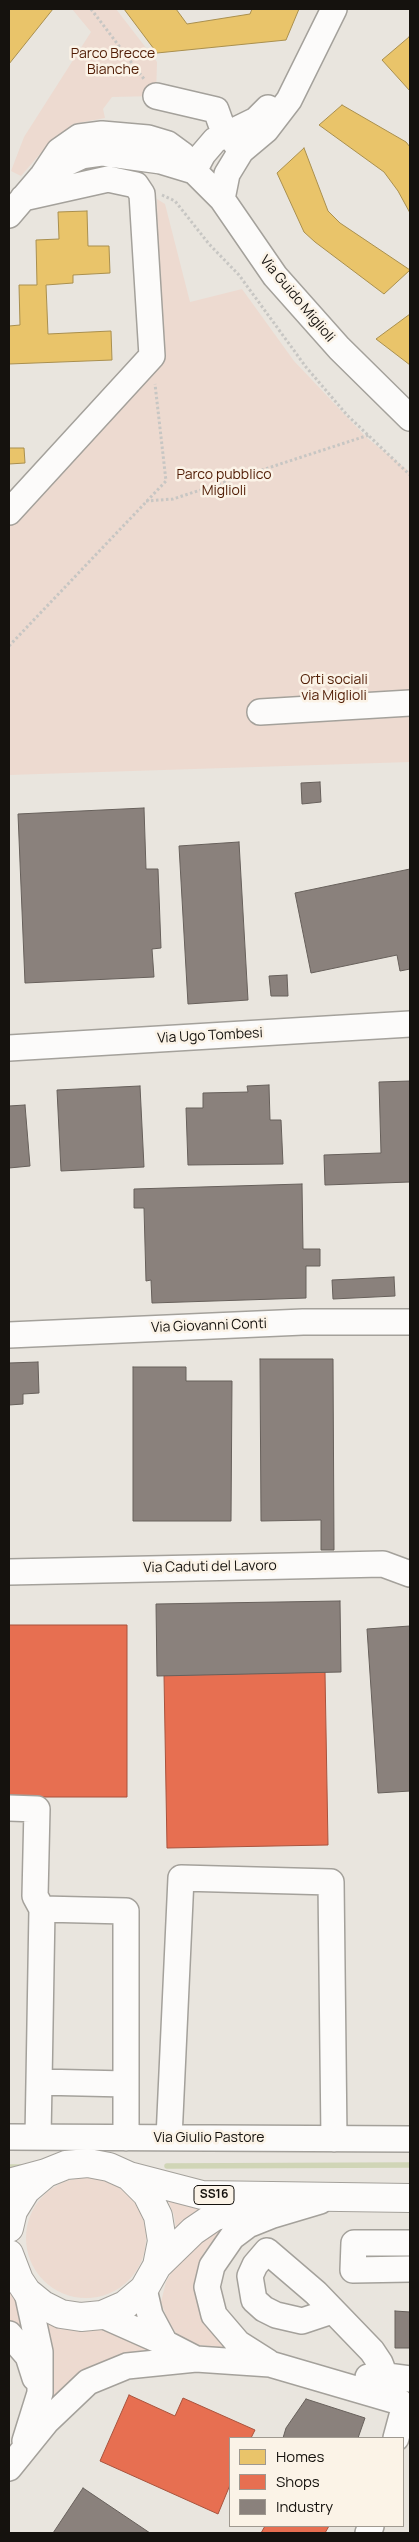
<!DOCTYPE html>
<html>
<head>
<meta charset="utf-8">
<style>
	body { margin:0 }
	#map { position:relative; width:419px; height:2542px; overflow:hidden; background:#e9e5de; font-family:Manrope,sans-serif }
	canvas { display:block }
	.frame { position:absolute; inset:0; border:10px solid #15120e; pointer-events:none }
	.legend { position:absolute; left:229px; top:2437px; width:175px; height:90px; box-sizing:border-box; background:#fbf3e7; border:1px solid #9f9990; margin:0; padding:6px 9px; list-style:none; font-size:15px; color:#15120e }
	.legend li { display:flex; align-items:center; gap:10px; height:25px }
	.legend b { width:25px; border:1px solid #9f9990 }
</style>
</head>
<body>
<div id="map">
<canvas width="419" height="2542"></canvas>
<div class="frame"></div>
<ul class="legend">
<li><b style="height:14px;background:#e9c46a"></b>Homes</li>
<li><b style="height:14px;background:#e76f51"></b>Shops</li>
<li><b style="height:14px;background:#8a817c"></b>Industry</li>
</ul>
</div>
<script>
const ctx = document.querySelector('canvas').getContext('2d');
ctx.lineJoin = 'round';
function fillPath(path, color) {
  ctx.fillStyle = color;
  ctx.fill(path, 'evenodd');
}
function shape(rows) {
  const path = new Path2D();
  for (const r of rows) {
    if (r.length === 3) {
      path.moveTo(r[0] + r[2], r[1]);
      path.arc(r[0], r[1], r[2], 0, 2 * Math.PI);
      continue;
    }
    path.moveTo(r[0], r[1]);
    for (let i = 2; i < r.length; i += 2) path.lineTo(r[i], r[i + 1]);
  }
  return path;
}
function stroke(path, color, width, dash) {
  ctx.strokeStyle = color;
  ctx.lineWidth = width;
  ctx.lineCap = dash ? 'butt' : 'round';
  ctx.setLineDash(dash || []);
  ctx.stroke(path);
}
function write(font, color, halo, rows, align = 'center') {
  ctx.font = font + ' Manrope,sans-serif';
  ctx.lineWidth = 5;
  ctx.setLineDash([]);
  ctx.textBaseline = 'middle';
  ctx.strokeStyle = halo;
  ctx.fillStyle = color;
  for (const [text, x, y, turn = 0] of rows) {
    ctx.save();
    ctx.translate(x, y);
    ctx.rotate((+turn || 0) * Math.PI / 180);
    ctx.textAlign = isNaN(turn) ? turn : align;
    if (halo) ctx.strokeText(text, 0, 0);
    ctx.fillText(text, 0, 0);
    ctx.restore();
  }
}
fillPath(shape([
	[72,9,116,9,157,62,156,96,112,97,103,109,105,118,73,124,46,147,21,176,11,171,24,137,91,32],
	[157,199,165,204,190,302,242,289,294,361,367,438,410,472,410,762,9,775,9,516,159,356],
	[86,2238,60],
	[167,2198,221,2202,177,2236,174,2215],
	[233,2217,204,2252,197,2278,226,2348,191,2344,177,2335,167,2318,161,2302,166,2282,176,2264,194,2241],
	[9,2284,24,2325,21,2330,9,2324],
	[38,2318,104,2328,136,2342,149,2352,50,2404]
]), '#eddad0');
const homes = shape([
	[9,9,53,9,9,64,9,9],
	[124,9,176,9,187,24,250,14,252,9,299,9,286,40,157,53,124,9],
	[409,37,410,38,410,91,382,60,409,37],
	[342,105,406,142,410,147,410,213,398,191,384,172,319,125,342,105],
	[304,148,328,211,340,223,410,270,384,294,315,242,304,232,277,173,304,148],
	[87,211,88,246,109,246,110,273,73,275,73,283,46,285,48,334,111,331,112,360,9,364,9,326,20,325,19,285,37,285,36,240,59,239,58,212,87,211],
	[410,314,410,365,376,339,410,314],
	[9,448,24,448,25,463,9,464,9,448]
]);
fillPath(homes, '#e9c46a');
stroke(homes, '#a98f4e', 1);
const shops = shape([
	[9,1625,127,1625,127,1797,9,1797,9,1625],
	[325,1672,328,1845,167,1848,164,1675,325,1672],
	[129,2395,175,2416,183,2398,255,2430,251,2438,230,2438,230,2485,218,2514,100,2461,129,2395],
	[265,2526,329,2526,325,2533,261,2533,265,2526]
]);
fillPath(shops, '#e76f51');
stroke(shops, '#a8533d', 1);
const industry = shape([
	[320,782,321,802,302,804,301,783,320,782],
	[144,808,146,869,158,869,161,948,152,949,154,977,25,983,18,814,144,808],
	[239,842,248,1000,188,1004,179,846,239,842],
	[410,869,410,969,400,971,397,955,311,973,295,893,410,869],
	[287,975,288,996,271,996,269,976,287,975],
	[410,1081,410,1182,325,1185,324,1155,381,1153,379,1082,410,1081],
	[269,1085,270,1120,281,1120,283,1164,188,1165,186,1108,203,1108,203,1093,248,1092,247,1086,269,1085],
	[140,1086,144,1167,61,1171,57,1090,140,1086],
	[25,1105,30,1166,9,1168,9,1106,25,1105],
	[302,1184,303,1249,320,1249,320,1266,306,1266,306,1298,152,1303,151,1280,146,1281,144,1208,134,1208,134,1189,302,1184],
	[394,1277,395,1296,333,1299,332,1280,394,1277],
	[260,1359,333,1359,334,1550,321,1550,321,1520,261,1521,260,1359],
	[38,1362,39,1393,23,1394,23,1404,9,1405,9,1363,38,1362],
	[133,1367,186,1367,186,1381,232,1381,231,1521,133,1521,133,1367],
	[340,1601,341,1672,157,1676,156,1604,340,1601],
	[410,1626,410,1791,378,1793,367,1629,410,1626],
	[395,2311,410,2312,410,2348,395,2348,395,2311],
	[306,2399,365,2418,358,2438,283,2438,286,2428,306,2399],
	[83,2488,150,2533,53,2533,83,2488]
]);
fillPath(industry, '#8a817c');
stroke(industry, '#67605b', 1);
stroke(shape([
	[167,2166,410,2165],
	[9,2167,22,2167]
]), '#d0d5b6', 5.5);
const minor = shape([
	[156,96,216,110,221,124,239,148],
	[52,170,82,156,103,153,161,161,194,171],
	[194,171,203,154,215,140,256,120,268,108],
	[222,199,227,174,241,151,266,130,289,100,334,9],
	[9,215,43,175,59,151,79,137,102,134,148,138,168,144,183,155,194,171,222,199,275,276,339,348,410,418],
	[9,512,152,356,142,194,136,185,108,179,23,198],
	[260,712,410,703],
	[9,1048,410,1024],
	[9,1335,303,1322,410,1322],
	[9,1572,383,1564,410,1574],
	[9,1808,37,1809,35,1896,42,1909],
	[9,2137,410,2139],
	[38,2137,39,2082],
	[126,2138,126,1911,42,1909,39,2082,126,2084],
	[169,2138,181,1878,331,1882,334,2139],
	[410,2243,354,2243,353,2270,410,2269],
	[144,2289,150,2315,165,2343],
	[332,2311,302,2321,276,2315,264,2309,254,2300,250,2276,255,2265,267,2251,316,2293,372,2351,380,2363,385,2376],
	[102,2315,165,2343,196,2359],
	[9,2334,28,2356,35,2378],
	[268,2362,238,2343,214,2315,207,2287,212,2266,232,2237,248,2225,273,2215,320,2201],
	[368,2377,379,2375,410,2379],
	[396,2438,403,2412],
	[25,2441,40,2393,40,2352,27,2292],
	[9,2468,47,2421,88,2382,127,2366,196,2359,270,2364,400,2402],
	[368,2533,371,2526]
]);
const major = shape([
	[129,2176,147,2194,158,2216,162,2241,157,2266],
	[9,2183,46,2173,66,2165,88,2163,109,2167,129,2176,202,2195,410,2198],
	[9,2228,13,2211,26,2190,46,2173],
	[9,2254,19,2280,27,2292,43,2305,61,2314,81,2317,102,2315,125,2305,144,2289,157,2266,193,2231,215,2216,256,2207]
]);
stroke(minor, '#a4a19b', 28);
stroke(major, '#a4a19b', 30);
stroke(shape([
	[91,9,144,79],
	[162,195,175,201,209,244,239,275,306,367,347,415,410,475],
	[146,501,173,499,369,435],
	[9,646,166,481,155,384]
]), '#c7c6c3', 3, [2.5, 2.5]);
stroke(minor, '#fcfbfa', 25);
stroke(major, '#fcfbfa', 28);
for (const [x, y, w] of [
	[214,2195,40]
]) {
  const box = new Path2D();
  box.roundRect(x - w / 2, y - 9.5, w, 19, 4);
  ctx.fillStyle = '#fbf3e7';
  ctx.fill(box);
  stroke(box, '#15120e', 1);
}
write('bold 12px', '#15120e', null, [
	["SS16",214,2195]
]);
write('14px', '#511d05', '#fbf3e7', [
	["Parco Brecce",113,54],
	["Bianche",113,70],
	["Parco pubblico",224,475],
	["Miglioli",224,491],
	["Orti sociali",334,680],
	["via Miglioli",334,696]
]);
write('14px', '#15120e', '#fbf3e7', [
	["Via Guido Miglioli",297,299,50],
	["Via Ugo Tombesi",210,1036,-3],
	["Via Giovanni Conti",209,1326,-2],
	["Via Caduti del Lavoro",210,1567,-1],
	["Via Giulio Pastore",209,2138]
]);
</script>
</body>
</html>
